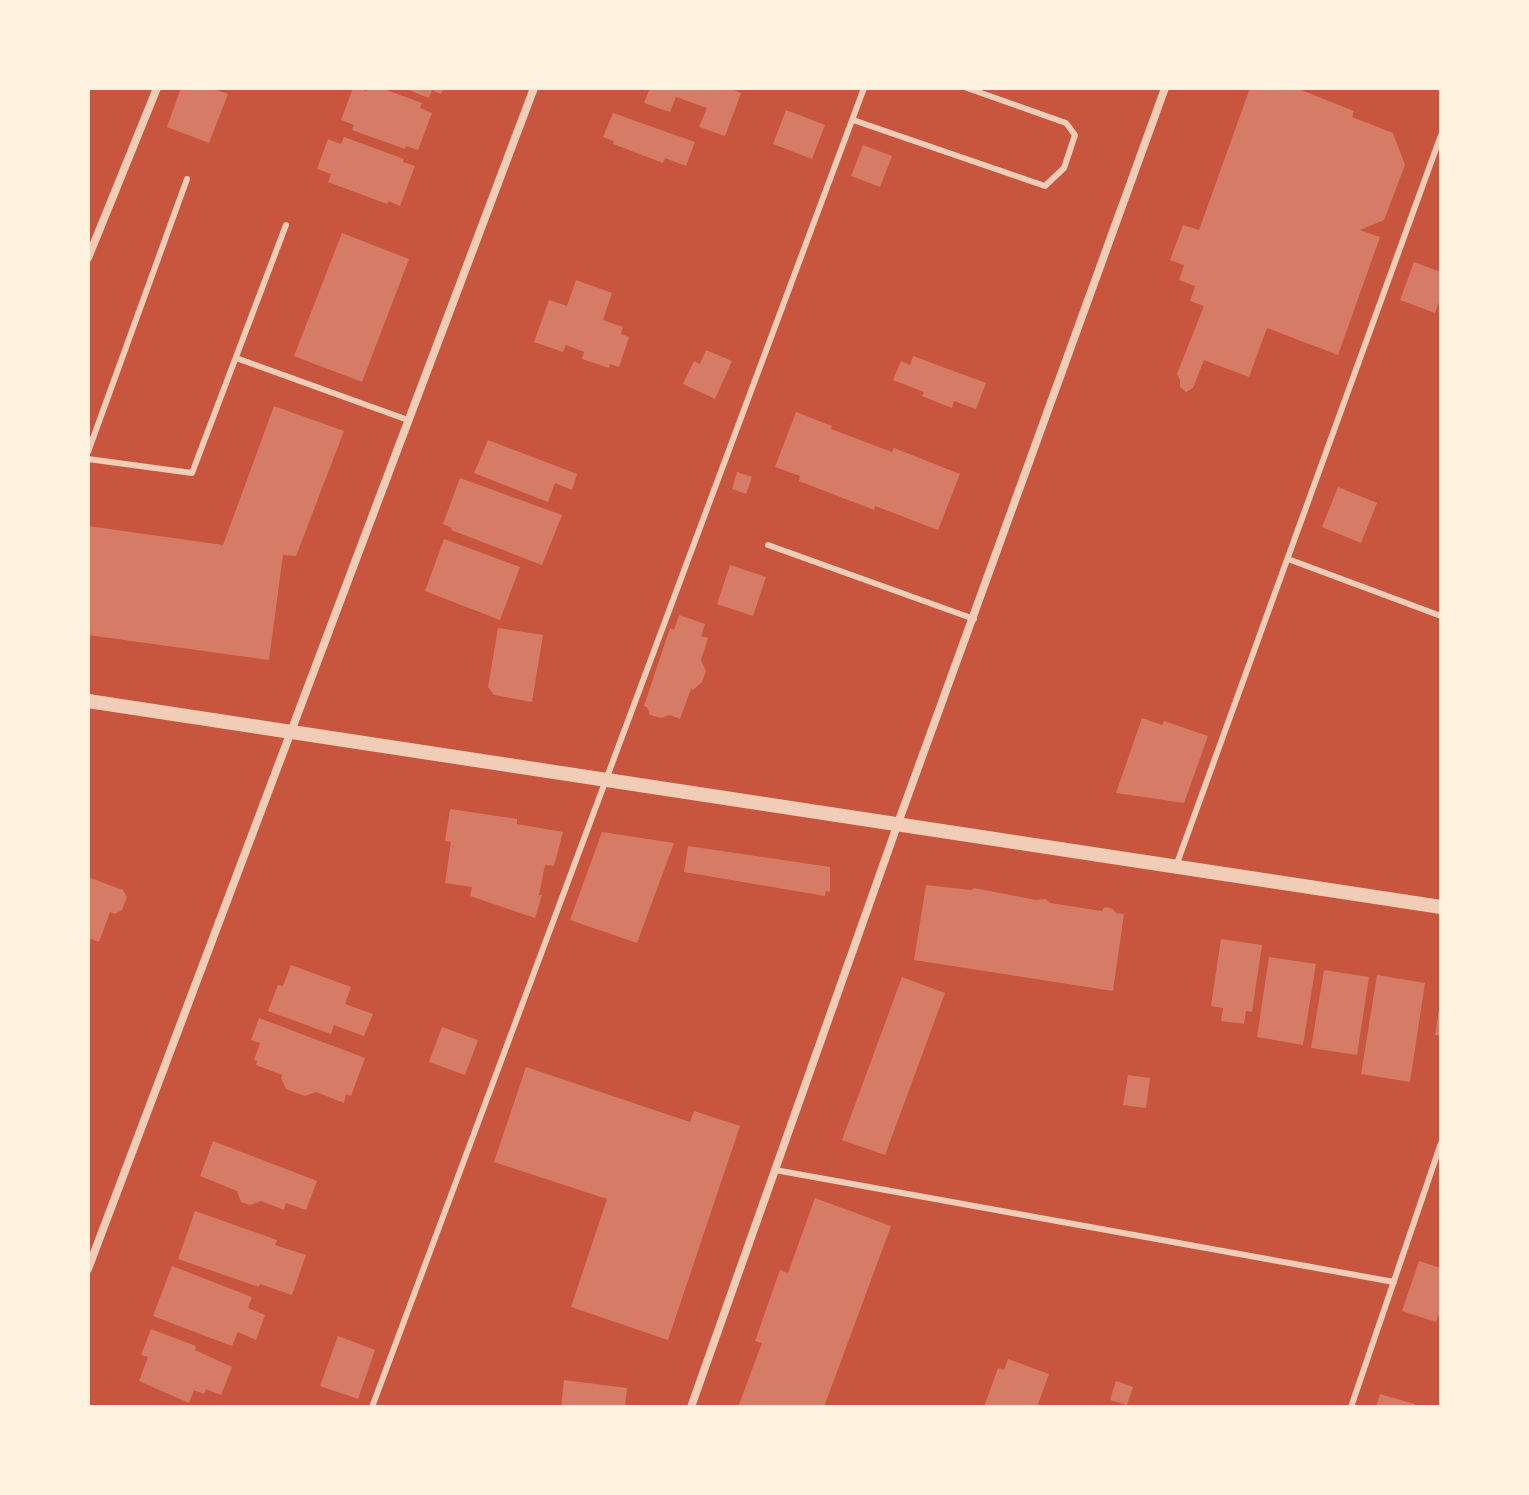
<!DOCTYPE html>
<html>
<head>
<meta charset="utf-8">
<style>
	body { margin:0 }
	#map { position:relative; width:1529px; height:1495px; overflow:hidden; background:#c8553d; font-family:Arial,sans-serif }
	canvas { display:block }
	.frame { position:absolute; inset:0; border:90px solid #fff3e0; pointer-events:none }
</style>
</head>
<body>
<div id="map">
<canvas width="1529" height="1495"></canvas>
<div class="frame"></div>
</div>
<script>
const ctx = document.querySelector('canvas').getContext('2d');
ctx.lineJoin = 'round';
function fillPath(path, color) {
  ctx.fillStyle = color;
  ctx.fill(path, 'evenodd');
}
function shape(rows) {
  const path = new Path2D();
  for (const r of rows) {
    path.moveTo(r[0], r[1]);
    for (let i = 2; i < r.length; i += 2) path.lineTo(r[i], r[i + 1]);
  }
  return path;
}
function stroke(path, color, width, dash) {
  ctx.strokeStyle = color;
  ctx.lineWidth = width;
  ctx.lineCap = dash ? 'butt' : 'round';
  ctx.setLineDash(dash || []);
  ctx.stroke(path);
}
fillPath(shape([
	[181,88,211,88,228,94,209,143,167,127],
	[353,88,367,91,368,88,381,88,422,103,420,108,432,113,418,150,406,146,405,149,352,130,354,125,341,120],
	[403,88,444,88,441,94,432,90,429,98],
	[650,88,728,88,741,93,725,136,699,127,707,108,676,97,670,112,644,103],
	[1250,88,1296,88,1354,111,1352,117,1393,133,1405,165,1384,220,1360,230,1380,237,1338,355,1267,328,1249,377,1204,360,1193,388,1186,392,1180,387,1180,380,1177,374,1204,306,1190,301,1195,286,1179,280,1184,265,1170,260,1183,225,1199,230],
	[786,110,825,125,812,159,773,144],
	[613,113,695,142,686,166,665,158,663,163,613,144,614,141,603,137],
	[344,137,404,159,403,162,415,166,400,206,389,201,387,204,328,182,331,174,317,169,328,139,341,144],
	[863,145,892,156,880,187,851,176],
	[342,233,409,259,362,382,294,356],
	[1414,262,1441,272,1441,296,1435,313,1400,300],
	[576,280,612,293,603,320,623,327,621,334,629,337,619,367,610,364,609,368,582,359,584,352,566,345,563,352,534,342,549,300,567,306],
	[706,350,732,361,715,399,683,384,694,361,700,364],
	[913,356,986,383,976,409,954,401,952,408,922,396,924,392,893,380,901,361,910,365],
	[274,406,344,431,296,556,283,555,269,660,88,635,88,526,223,545],
	[796,412,832,426,831,429,892,452,894,448,960,474,938,530,875,506,874,510,799,481,800,476,775,467],
	[488,440,577,474,572,490,555,483,548,502,474,473],
	[737,472,752,477,746,494,732,489],
	[460,478,562,515,542,565,451,530,452,528,443,524],
	[1338,487,1377,503,1361,543,1322,527],
	[444,539,520,567,500,620,425,591],
	[730,565,766,577,753,616,717,604],
	[679,615,705,624,701,636,708,638,701,660,706,671,702,682,693,690,691,689,680,719,670,715,661,718,650,715,647,707,644,706,670,628,674,630],
	[498,628,543,635,532,702,494,695,488,687],
	[1142,718,1162,725,1164,721,1208,736,1184,803,1116,793],
	[450,809,517,819,517,824,563,832,554,866,545,865,539,895,542,895,535,918,470,896,472,887,445,883,451,842,445,841],
	[602,832,674,843,637,943,570,920],
	[688,846,830,867,830,892,826,891,825,896,684,872],
	[88,877,123,890,127,897,122,910,115,914,110,912,99,942,88,938],
	[926,885,971,890,974,888,1036,900,1046,899,1050,903,1102,911,1105,907,1113,909,1116,913,1124,914,1113,991,914,960],
	[1221,939,1262,945,1252,1012,1246,1011,1244,1024,1221,1021,1223,1008,1211,1006],
	[1269,957,1316,964,1303,1045,1257,1037],
	[291,965,351,987,345,1004,373,1014,364,1036,334,1025,331,1034,268,1011,278,985,283,986],
	[1324,970,1369,977,1357,1055,1311,1048],
	[1377,975,1425,983,1410,1082,1361,1074],
	[902,977,945,993,885,1155,842,1140],
	[1439,1010,1441,1010,1441,1036,1435,1035],
	[259,1018,365,1058,351,1096,346,1094,344,1103,316,1092,305,1096,286,1089,281,1078,282,1075,256,1065,257,1061,254,1060,260,1043,251,1040],
	[442,1027,478,1040,465,1075,429,1062],
	[526,1067,690,1122,694,1111,740,1126,668,1340,571,1307,607,1199,494,1162],
	[1128,1075,1150,1078,1146,1108,1123,1105],
	[213,1141,317,1181,306,1210,286,1203,284,1210,261,1201,250,1205,241,1202,237,1191,200,1176],
	[815,1198,891,1226,824,1407,738,1407,762,1343,755,1341,780,1270,788,1273],
	[195,1211,277,1240,275,1245,306,1255,292,1295,260,1284,259,1287,178,1259],
	[1419,1261,1441,1268,1441,1308,1436,1322,1402,1311],
	[172,1266,252,1297,248,1308,265,1315,256,1340,238,1332,232,1346,153,1316],
	[151,1329,196,1346,195,1350,232,1367,221,1395,206,1389,204,1394,194,1390,189,1403,139,1381,148,1357,141,1355],
	[338,1336,375,1350,358,1399,320,1386],
	[1008,1359,1049,1374,1037,1407,984,1407,998,1368,1004,1370],
	[564,1380,627,1388,625,1407,561,1407],
	[1116,1381,1133,1387,1127,1405,1110,1400],
	[1380,1394,1415,1404,1414,1407,1376,1407]
]), '#d67c66');
stroke(shape([
	[853,120,1045,186,1064,168,1075,135,1066,123,967,88],
	[236,358,408,420],
	[88,452,187,179],
	[88,459,192,473,286,225],
	[768,545,974,619],
	[1288,559,1441,616],
	[1176,866,1441,135],
	[775,1170,1394,1282],
	[372,1407,864,88],
	[1351,1407,1441,1143]
]), '#f1ccb7', 6);
stroke(shape([
	[88,258,157,88],
	[88,1269,534,88],
	[691,1407,898,823,1165,88]
]), '#f1ccb7', 8);
stroke(shape([
	[88,701,1441,907]
]), '#f1ccb7', 14);
</script>
</body>
</html>
